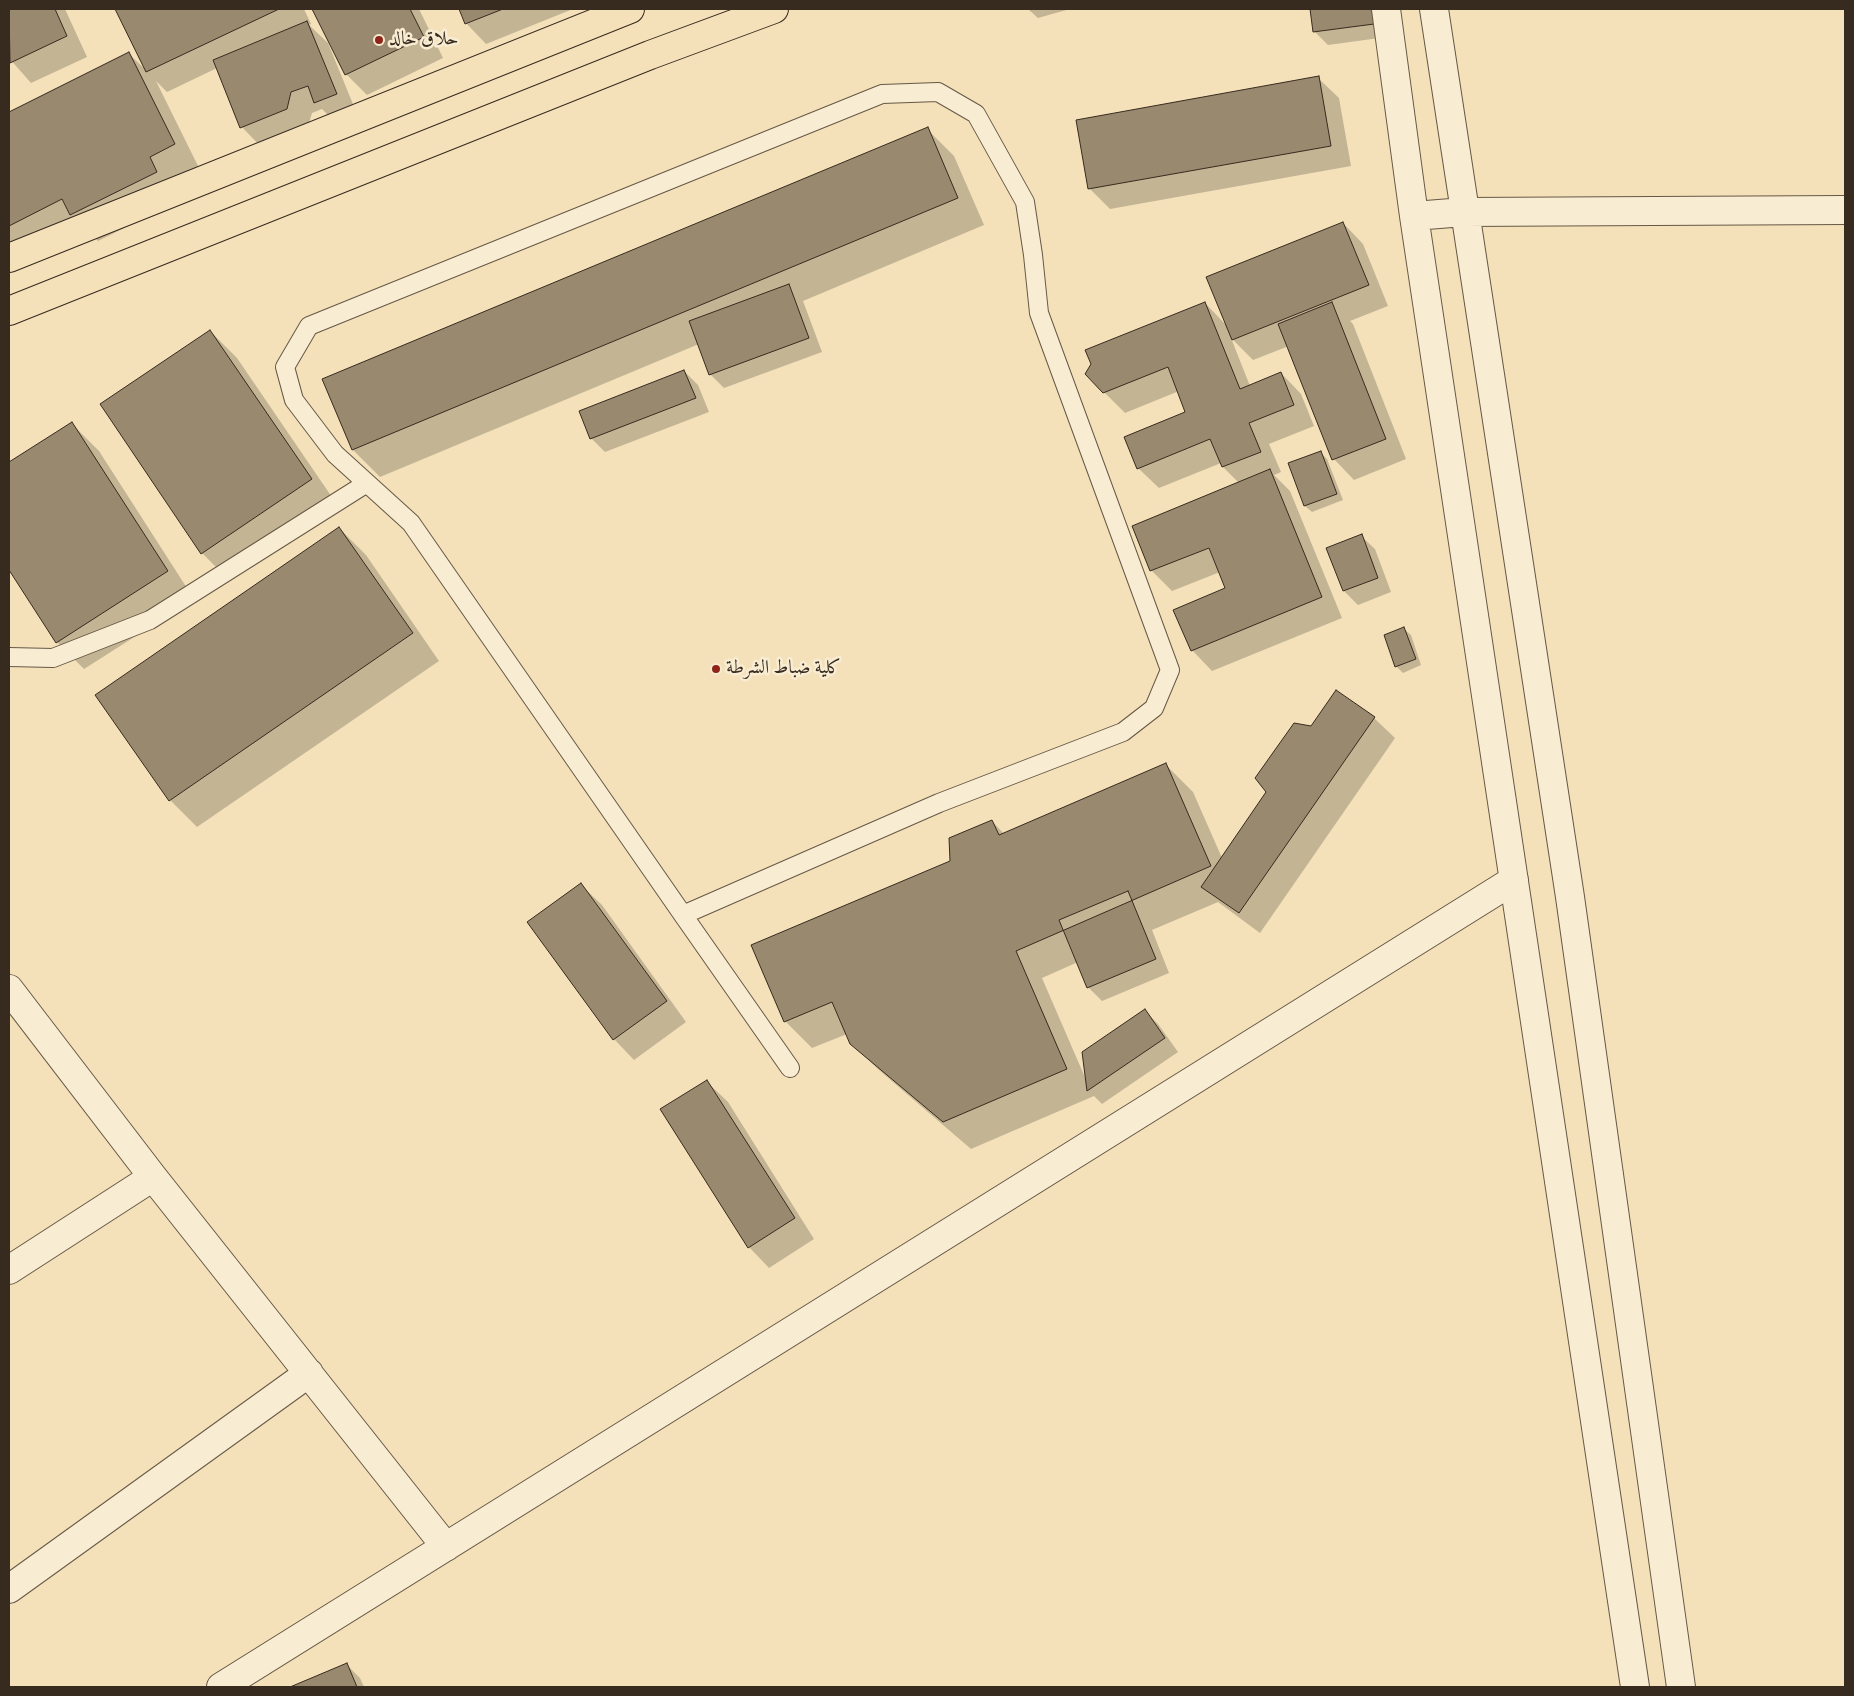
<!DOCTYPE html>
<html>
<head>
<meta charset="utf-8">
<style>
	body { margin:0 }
	#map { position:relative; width:1854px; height:1696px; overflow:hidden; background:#f4e1ba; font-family:"IM FELL DW Pica",serif }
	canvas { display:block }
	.frame { position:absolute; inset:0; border:10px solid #372a1e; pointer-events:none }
</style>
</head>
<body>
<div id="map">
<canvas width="1854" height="1696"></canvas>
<div class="frame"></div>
</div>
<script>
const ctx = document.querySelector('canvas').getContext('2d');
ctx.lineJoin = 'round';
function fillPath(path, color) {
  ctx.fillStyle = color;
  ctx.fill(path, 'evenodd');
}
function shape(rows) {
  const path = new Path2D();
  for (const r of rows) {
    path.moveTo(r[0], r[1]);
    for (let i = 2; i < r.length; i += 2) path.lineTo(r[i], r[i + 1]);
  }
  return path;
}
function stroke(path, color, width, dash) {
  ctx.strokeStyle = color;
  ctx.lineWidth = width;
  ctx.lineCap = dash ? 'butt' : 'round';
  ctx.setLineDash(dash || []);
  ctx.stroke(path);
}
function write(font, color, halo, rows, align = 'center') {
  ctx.font = font + ' "IM FELL DW Pica",Amiri,serif';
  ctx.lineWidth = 5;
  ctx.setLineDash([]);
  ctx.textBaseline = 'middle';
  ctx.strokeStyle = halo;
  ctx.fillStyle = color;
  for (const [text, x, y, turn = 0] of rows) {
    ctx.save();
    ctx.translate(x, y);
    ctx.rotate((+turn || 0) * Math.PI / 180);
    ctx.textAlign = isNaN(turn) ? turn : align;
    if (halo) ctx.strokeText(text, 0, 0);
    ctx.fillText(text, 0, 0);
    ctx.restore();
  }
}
fillPath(shape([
	[9,9,65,9,87,57,31,83,9,58],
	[117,9,304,9,311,24,309,25,328,43,357,114,336,123,322,109,312,113,307,130,262,148,242,127,217,68,167,92,156,81,201,172,183,199,98,241,85,228,9,252,9,114,129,54,147,71],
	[314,9,419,9,443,58,367,95,346,74],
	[460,9,573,9,486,44,466,23],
	[1028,9,1070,9,1038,18],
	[1311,9,1383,9,1387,37,1328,45,1314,31],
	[1318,78,1339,98,1351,166,1110,209,1089,188],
	[927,129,954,156,984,225,803,301,822,352,724,388,711,375,699,344,380,477,353,450,324,380],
	[1343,223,1363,244,1388,306,1350,321,1353,324,1406,459,1354,480,1334,459,1289,346,1253,360,1231,338,1250,386,1281,373,1301,394,1314,426,1269,444,1281,472,1274,475,1290,491,1342,618,1212,671,1192,650,1227,589,1220,572,1172,591,1151,570,1133,527,1239,483,1223,467,1221,463,1159,488,1138,468,1187,412,1179,391,1125,413,1104,392,1205,303,1227,326],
	[210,331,237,358,338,506,229,580,202,553],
	[684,371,698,385,709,412,605,452,591,438],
	[72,424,99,451,194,599,84,669,57,642,9,567,9,464],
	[1320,452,1327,459,1343,500,1312,512,1305,506,1290,464],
	[339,528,366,555,439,661,197,827,170,800,97,695],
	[1361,536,1375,549,1391,592,1358,605,1344,591,1328,548],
	[1404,629,1411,635,1421,665,1403,673,1396,666],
	[1374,718,1395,738,1260,933,1218,902,1152,930,1169,973,1102,1001,1088,987,1078,962,1042,978,1087,1082,1145,1011,1158,1024,1178,1052,1102,1104,1094,1096,971,1149,879,1070,851,1043,847,1034,812,1048,785,1021,992,821,1004,834,1166,765,1193,792,1222,858,1311,727],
	[581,885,602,905,686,1022,634,1060,614,1039],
	[707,1082,728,1102,814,1239,769,1268,749,1247],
	[346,1664,360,1678,364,1687,293,1687]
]), '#0003');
const building = shape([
	[9,9,55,9,67,36,10,63,9,9],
	[115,9,279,9,146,72,115,9],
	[312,9,410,9,424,37,345,75,312,9],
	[459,9,503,9,465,24,459,9],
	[1310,9,1372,9,1374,24,1313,32,1310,9],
	[307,21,337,94,314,103,308,86,291,92,287,109,240,128,213,60,307,21],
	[129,52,175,144,150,157,157,172,70,215,62,199,9,226,9,112,129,52],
	[1319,76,1331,146,1088,189,1076,120,1319,76],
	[928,127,958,198,352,450,322,379,928,127],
	[1343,222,1369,285,1232,340,1206,277,1343,222],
	[789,284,809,338,709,375,689,321,789,284],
	[1205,302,1240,389,1281,372,1294,405,1249,423,1261,452,1222,467,1210,439,1137,469,1124,437,1185,412,1168,367,1103,393,1085,374,1091,364,1085,350,1205,302],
	[1332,302,1386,439,1332,460,1278,324,1332,302],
	[210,330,312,479,201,554,100,404,210,330],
	[684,370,696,398,590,439,579,411,684,370],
	[72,422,168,571,56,643,9,570,9,462,72,422],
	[1321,451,1337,494,1304,506,1288,463,1321,451],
	[1270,469,1322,597,1191,651,1173,610,1225,588,1209,548,1150,571,1132,526,1270,469],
	[339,527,413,633,169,801,95,695,339,527],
	[1362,534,1378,578,1343,591,1326,548,1362,534],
	[1404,627,1416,659,1395,667,1384,635,1404,627],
	[1336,690,1375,717,1239,913,1201,887,1266,792,1255,778,1294,723,1311,726,1336,690],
	[1166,763,1211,866,1016,951,1067,1069,943,1122,850,1044,832,1002,784,1022,751,945,950,861,949,838,992,820,999,835,1166,763],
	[581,883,667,1001,613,1040,527,922,581,883],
	[1128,891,1156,959,1087,988,1059,920,1128,891],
	[1145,1009,1165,1038,1087,1091,1082,1052,1145,1009],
	[707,1080,795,1218,748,1248,660,1109,707,1080],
	[347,1663,357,1687,290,1687,347,1663]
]);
fillPath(building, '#99896f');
stroke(building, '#372a1e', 1);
const service = shape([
	[9,657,53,658,150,620,367,483],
	[683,915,939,803,1123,732,1154,708,1170,670,1039,313,1033,255,1025,202,976,114,938,92,882,94,309,326,285,367,294,400,335,454,411,523,683,915,790,1068]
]);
const minor = shape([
	[1386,9,1414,216,1635,1687],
	[1434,9,1570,897,1681,1687],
	[1414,216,1464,212,1845,210],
	[9,989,153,1177,446,1547],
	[9,1270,153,1177],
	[9,1589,309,1373],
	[221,1687,1514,880]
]);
const primary = shape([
	[9,258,630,9],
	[9,311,650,55,774,9]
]);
stroke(service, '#665845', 20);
stroke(minor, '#665845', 30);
stroke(primary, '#372a1e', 30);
stroke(service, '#f8ecd2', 18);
stroke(minor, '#f8ecd2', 28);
stroke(primary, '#f4e1ba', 28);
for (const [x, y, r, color] of [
	[379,40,5,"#8f2418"],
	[716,669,5,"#8f2418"]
]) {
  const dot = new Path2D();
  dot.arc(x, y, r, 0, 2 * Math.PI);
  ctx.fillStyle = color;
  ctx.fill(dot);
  stroke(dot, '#f8ecd2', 2);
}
write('19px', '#372a1e', '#f8ecd2', [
	["حلاق خالد",389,40],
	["كلية ضباط الشرطة",726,669]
], 'left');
</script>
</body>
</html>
